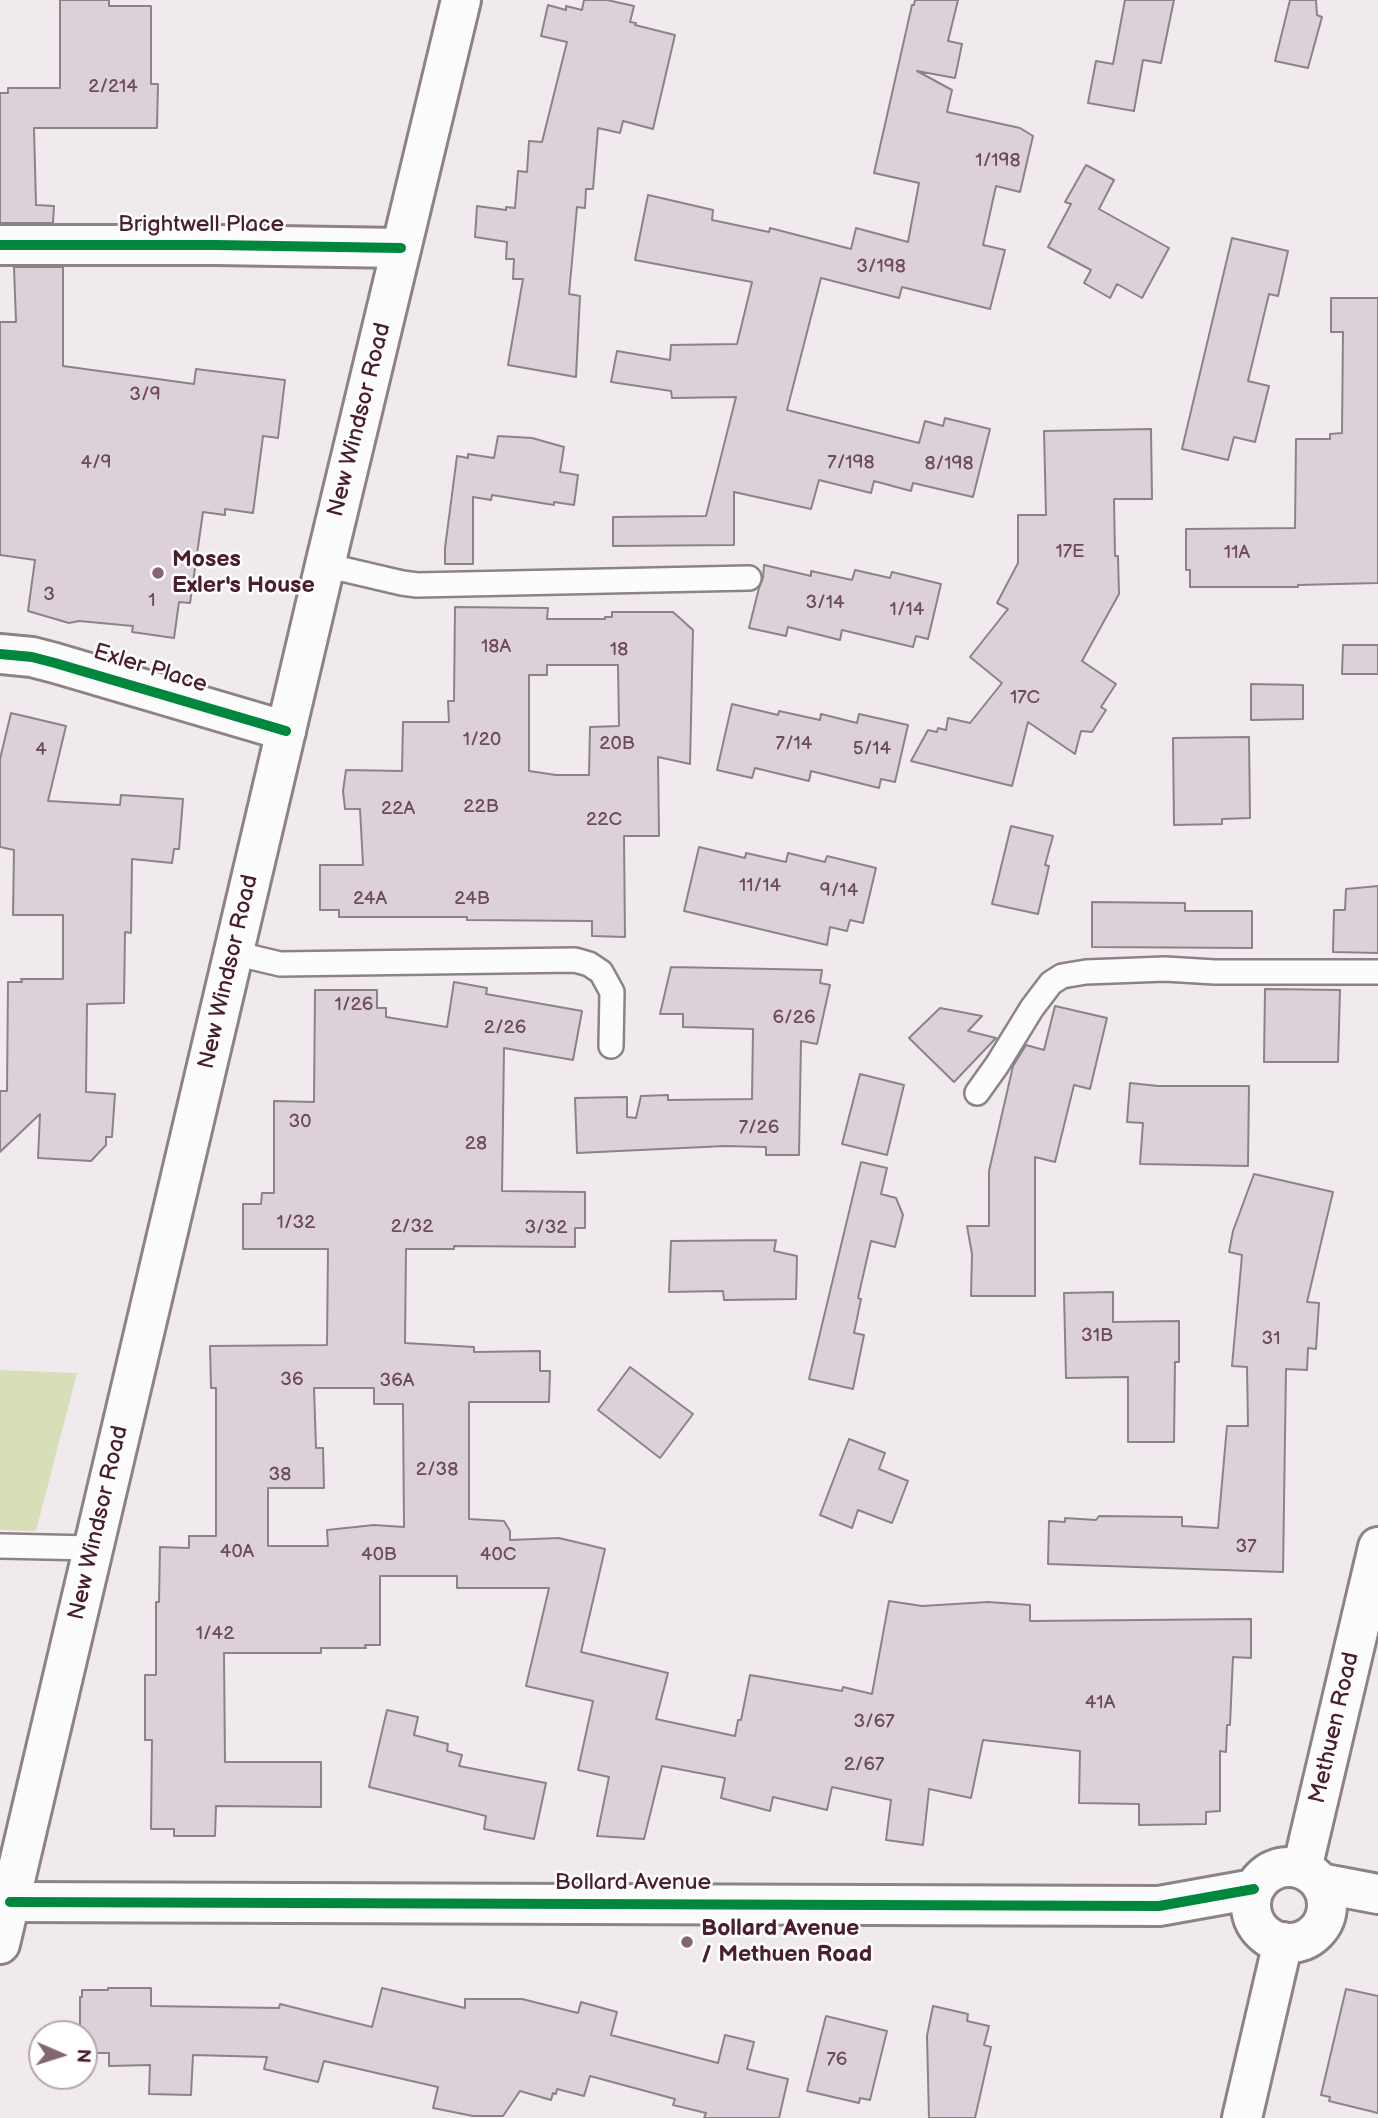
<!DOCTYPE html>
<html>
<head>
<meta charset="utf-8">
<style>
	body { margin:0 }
	#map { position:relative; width:1378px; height:2118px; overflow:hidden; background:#f0eaef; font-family:"Balsamiq Sans",sans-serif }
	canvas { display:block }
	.north { position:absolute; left:28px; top:2020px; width:70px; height:70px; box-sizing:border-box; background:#fff; border:2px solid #b7a5aa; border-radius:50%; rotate:93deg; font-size:19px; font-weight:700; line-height:28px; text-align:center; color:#4a1f2b }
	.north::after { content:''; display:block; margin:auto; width:24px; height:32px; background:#846670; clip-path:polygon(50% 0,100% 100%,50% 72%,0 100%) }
</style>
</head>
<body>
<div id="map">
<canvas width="1378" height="2118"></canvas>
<div class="north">N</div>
</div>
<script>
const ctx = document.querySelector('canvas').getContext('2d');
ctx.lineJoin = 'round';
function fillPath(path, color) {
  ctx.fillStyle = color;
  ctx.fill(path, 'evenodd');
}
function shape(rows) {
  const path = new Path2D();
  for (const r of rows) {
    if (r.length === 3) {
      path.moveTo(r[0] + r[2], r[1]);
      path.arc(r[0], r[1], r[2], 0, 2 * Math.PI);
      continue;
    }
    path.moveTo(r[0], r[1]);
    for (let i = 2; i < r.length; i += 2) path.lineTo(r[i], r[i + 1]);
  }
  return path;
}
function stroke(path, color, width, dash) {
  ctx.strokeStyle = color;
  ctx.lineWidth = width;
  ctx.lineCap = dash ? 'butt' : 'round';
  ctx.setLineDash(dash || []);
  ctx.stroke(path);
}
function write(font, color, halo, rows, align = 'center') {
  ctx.font = font + ' "Balsamiq Sans",sans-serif';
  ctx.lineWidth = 5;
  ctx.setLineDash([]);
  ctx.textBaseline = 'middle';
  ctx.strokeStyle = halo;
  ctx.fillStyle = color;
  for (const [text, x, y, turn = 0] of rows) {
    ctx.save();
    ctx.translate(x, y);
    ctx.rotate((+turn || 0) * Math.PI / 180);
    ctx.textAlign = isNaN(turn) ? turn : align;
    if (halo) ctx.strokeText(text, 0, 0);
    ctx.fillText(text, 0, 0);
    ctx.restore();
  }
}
fillPath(shape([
	[0,1370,77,1373,36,1531,0,1530]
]), '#d8dfb8');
const building = shape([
	[60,0,109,0,109,6,151,6,151,84,158,84,157,128,34,128,36,205,54,206,53,223,0,223,0,93,8,93,8,88,60,88,60,0],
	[584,0,607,0,634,6,630,22,636,23,635,25,675,35,653,129,623,121,620,133,598,128,593,189,586,189,585,208,577,207,569,294,580,296,576,377,508,365,523,279,513,279,514,259,506,259,507,242,475,237,477,206,506,210,506,207,515,208,518,171,527,172,529,141,542,142,567,42,541,36,548,5,566,10,566,6,582,10,584,0],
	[915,0,958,0,948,41,962,44,955,78,917,71,952,90,947,112,1020,128,1033,136,1020,192,996,186,983,245,1005,250,990,309,902,287,899,298,821,278,787,410,919,443,925,421,943,426,945,418,990,429,973,497,913,483,911,491,874,481,871,493,819,480,811,509,734,492,734,545,613,546,613,517,706,516,736,397,672,398,671,391,611,382,617,351,670,360,671,345,737,344,752,282,635,260,648,195,713,210,712,220,769,232,770,228,851,249,856,228,908,242,919,183,874,173,912,5,914,5,915,0],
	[1125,0,1174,0,1161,63,1143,60,1134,111,1088,103,1096,61,1113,64,1125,0],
	[1290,0,1316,0,1317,15,1322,17,1308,68,1275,61,1290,0],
	[1086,165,1114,180,1099,209,1169,248,1142,298,1117,284,1110,298,1084,283,1091,270,1048,247,1071,204,1065,202,1086,165],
	[1232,238,1288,251,1278,296,1269,294,1248,381,1269,386,1255,442,1234,437,1228,460,1182,449,1232,238],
	[14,267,63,267,63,366,194,384,196,369,285,380,278,438,263,436,253,513,225,509,225,515,203,512,190,603,179,602,174,638,132,632,133,626,79,621,69,623,28,611,35,560,0,555,0,322,16,322,14,267],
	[1331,298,1378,298,1378,583,1298,585,1298,587,1190,587,1190,570,1186,570,1186,529,1295,528,1296,439,1330,439,1330,434,1342,433,1343,332,1331,332,1331,298],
	[1151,429,1152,499,1114,499,1115,556,1118,556,1119,594,1082,661,1116,684,1101,707,1106,710,1092,732,1081,731,1075,754,1028,722,1012,786,911,761,928,730,937,732,938,728,946,730,948,718,970,723,1002,683,970,657,1008,609,997,603,1018,563,1018,515,1046,515,1044,431,1151,429],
	[498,436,532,438,564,447,560,472,578,475,574,505,554,502,554,505,492,495,491,500,473,497,473,564,445,564,445,548,457,456,468,458,468,454,494,458,498,436],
	[764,565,811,576,811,571,852,580,855,570,890,578,892,572,941,584,928,639,916,636,913,647,842,630,840,640,788,627,786,636,749,628,759,588,763,578,764,565],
	[455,607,548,608,547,619,605,619,605,617,612,617,612,612,673,612,693,630,690,764,658,757,659,836,624,836,625,937,592,936,592,921,467,920,467,917,339,917,339,910,320,910,320,865,363,865,360,809,345,809,343,791,346,770,402,771,403,722,449,722,448,701,454,701,455,607],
	[547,665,618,665,619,726,590,727,589,775,556,775,529,771,529,675,547,675,547,665],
	[1343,645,1378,645,1378,674,1342,674,1343,645],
	[1251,684,1303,685,1303,719,1251,720,1251,684],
	[732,704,778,715,779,711,820,720,821,714,857,723,859,714,908,725,895,782,881,779,879,788,811,771,809,781,755,768,752,778,717,770,732,704],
	[11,713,66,726,48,801,120,805,121,795,183,799,179,849,174,849,172,863,132,859,131,933,125,932,124,1003,87,1004,86,1092,115,1094,112,1137,106,1137,106,1145,91,1161,38,1158,40,1114,0,1152,0,1091,7,1091,8,982,22,982,21,979,63,979,63,915,13,915,14,850,0,847,0,759,11,713],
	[1249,737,1250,818,1222,819,1222,824,1174,825,1173,738,1249,737],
	[1011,826,1053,836,1045,865,1049,866,1038,914,992,904,1011,826],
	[699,847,745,858,746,853,786,862,788,853,825,862,827,856,876,868,863,923,850,920,847,931,830,927,827,945,684,911,699,847],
	[1378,886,1378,953,1333,952,1334,910,1345,910,1346,889,1378,886],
	[1092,902,1185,903,1185,911,1252,911,1252,948,1092,947,1092,902],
	[671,967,822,970,820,983,830,985,817,1044,801,1041,799,1155,766,1155,766,1147,725,1146,577,1153,575,1098,627,1097,627,1117,636,1118,641,1096,668,1095,668,1100,752,1099,753,1029,683,1027,683,1014,660,1014,671,967],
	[454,982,487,988,486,994,582,1011,573,1060,504,1048,502,1191,585,1192,585,1228,575,1228,575,1247,454,1246,454,1249,406,1249,405,1343,474,1347,474,1352,540,1351,540,1371,550,1371,549,1402,469,1402,469,1519,504,1521,510,1531,510,1540,559,1538,605,1549,581,1652,668,1673,656,1719,735,1736,738,1720,741,1720,750,1675,842,1691,843,1687,872,1694,889,1601,922,1606,988,1602,1030,1605,1030,1621,1251,1619,1251,1658,1233,1657,1230,1725,1227,1725,1226,1752,1220,1751,1220,1811,1206,1812,1206,1824,1139,1825,1139,1804,1079,1803,1080,1751,983,1740,971,1798,929,1789,923,1845,886,1840,891,1800,832,1787,827,1810,773,1797,770,1811,721,1798,725,1778,662,1766,644,1839,597,1836,609,1777,578,1770,593,1701,526,1686,549,1588,457,1588,457,1576,380,1576,380,1645,365,1645,366,1648,321,1648,321,1653,224,1653,225,1762,321,1762,321,1807,216,1806,215,1836,174,1836,174,1829,151,1829,152,1740,145,1740,145,1675,156,1675,156,1602,159,1602,160,1547,189,1548,189,1536,216,1536,216,1388,211,1388,210,1346,327,1345,328,1249,243,1249,243,1204,261,1204,262,1193,274,1193,274,1101,314,1102,315,990,377,990,377,1008,386,1008,386,1017,447,1027,454,982],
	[314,1388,374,1388,374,1404,403,1404,404,1527,374,1525,327,1530,328,1546,268,1546,268,1488,324,1488,323,1448,316,1448,314,1388],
	[1265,989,1340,990,1338,1062,1264,1062,1265,989],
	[1055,1006,1107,1018,1090,1089,1074,1085,1055,1162,1035,1157,1035,1296,971,1296,972,1254,967,1226,989,1226,989,1171,1013,1066,1026,1045,1044,1050,1055,1006],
	[940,1008,982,1016,968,1031,996,1038,954,1082,909,1038,940,1008],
	[860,1074,904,1085,887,1155,842,1144,860,1074],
	[1130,1083,1158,1086,1249,1086,1248,1166,1140,1164,1143,1123,1127,1122,1130,1083],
	[861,1162,887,1168,881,1194,896,1198,903,1215,895,1247,871,1241,858,1298,861,1299,854,1333,864,1335,853,1389,809,1379,861,1162],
	[1254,1174,1333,1192,1307,1302,1319,1303,1316,1349,1308,1348,1307,1370,1286,1369,1283,1572,1048,1564,1049,1521,1065,1522,1065,1518,1096,1520,1099,1516,1182,1517,1182,1526,1218,1528,1227,1426,1248,1426,1247,1367,1232,1366,1242,1255,1229,1252,1233,1231,1254,1174],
	[776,1240,774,1251,797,1256,796,1299,724,1300,723,1291,669,1292,671,1241,776,1240],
	[1113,1292,1113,1322,1179,1321,1179,1362,1175,1362,1174,1442,1128,1442,1128,1377,1066,1378,1064,1293,1113,1292],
	[630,1367,693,1414,660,1458,598,1410,630,1367],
	[849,1439,885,1453,879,1469,908,1481,892,1523,858,1510,852,1528,820,1515,849,1439],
	[387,1710,418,1717,414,1735,448,1744,447,1751,462,1755,459,1766,546,1783,534,1839,484,1829,486,1816,369,1787,387,1710],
	[108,1988,151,1988,151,2006,279,2008,280,2004,372,2027,382,1988,465,2008,465,1999,522,1999,578,2013,581,2002,617,2012,611,2035,718,2063,725,2035,754,2042,747,2069,788,2079,779,2118,704,2118,706,2113,673,2105,675,2099,590,2076,584,2096,557,2089,556,2094,553,2093,551,2100,520,2091,503,2116,473,2116,433,2108,438,2087,324,2061,318,2082,264,2069,267,2057,193,2055,191,2095,149,2094,150,2065,109,2066,109,2053,84,2053,84,2034,80,2034,80,1997,82,1997,82,1990,108,1990,108,1988],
	[1346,1989,1378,1996,1378,2113,1329,2101,1330,2097,1321,2095,1346,1989],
	[933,2006,968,2014,967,2021,989,2026,984,2045,991,2047,975,2118,929,2118,927,2036,933,2006],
	[826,2016,887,2031,870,2100,860,2098,859,2103,807,2091,826,2016]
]);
fillPath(building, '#dcd1da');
stroke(building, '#8d8286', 2);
const service = shape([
	[325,565,402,583,417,585,749,578],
	[234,953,280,964,575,960,589,964,601,972,612,992,611,1046],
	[977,1093,997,1065,1032,1008,1051,983,1062,976,1086,972,1165,969,1215,972,1378,972],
	[0,1546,92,1548]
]);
const minor = shape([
	[0,245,215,245,401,248],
	[0,654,32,657,55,663,286,731],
	[1302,1869,1378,1547],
	[1242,2118,1283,1942]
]);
const tertiary = shape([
	[1289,1905,38],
	[1320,1883,1378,1894],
	[10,1902,1159,1906,1254,1889]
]);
const secondary = shape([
	[0,1944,325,565,461,0]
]);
stroke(service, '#8d8286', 28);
stroke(minor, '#8d8286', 44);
stroke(tertiary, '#8d8286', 44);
stroke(secondary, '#8d8286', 44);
stroke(service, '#fdfcfd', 23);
stroke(minor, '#fdfcfd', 38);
stroke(tertiary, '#fdfcfd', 38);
stroke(secondary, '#fdfcfd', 38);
stroke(shape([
	[0,245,215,245,401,248],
	[0,654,32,657,55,663,286,731],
	[10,1902,1159,1906,1254,1889]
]), '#00873e', 10);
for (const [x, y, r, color] of [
	[158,573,7,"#846670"],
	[687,1942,7,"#846670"]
]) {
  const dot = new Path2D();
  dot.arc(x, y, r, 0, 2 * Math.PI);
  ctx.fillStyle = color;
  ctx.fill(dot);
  stroke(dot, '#fff', 2.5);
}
write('19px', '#6e4c57', null, [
	["2/214",113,87],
	["1/198",998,161],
	["3/198",881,267],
	["3/9",145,395],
	["4/9",96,463],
	["7/198",851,463],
	["8/198",949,464],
	["17E",1070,552],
	["11A",1237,553],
	["3",49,595],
	["1",152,601],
	["3/14",825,603],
	["1/14",907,610],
	["18A",496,647],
	["18",619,650],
	["17C",1025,698],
	["1/20",482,740],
	["20B",617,744],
	["7/14",794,744],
	["5/14",872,749],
	["4",41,750],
	["22B",481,807],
	["22A",398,809],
	["22C",604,820],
	["11/14",760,886],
	["9/14",839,891],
	["24A",370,899],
	["24B",472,899],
	["1/26",354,1005],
	["6/26",794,1018],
	["2/26",505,1028],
	["30",300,1122],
	["7/26",759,1128],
	["28",476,1144],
	["1/32",296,1223],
	["2/32",412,1227],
	["3/32",546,1228],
	["31B",1097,1336],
	["31",1271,1339],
	["36",292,1380],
	["36A",397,1381],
	["2/38",437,1470],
	["38",280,1475],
	["37",1246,1547],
	["40A",237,1552],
	["40B",379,1555],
	["40C",498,1555],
	["1/42",215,1634],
	["41A",1100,1703],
	["3/67",874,1722],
	["2/67",864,1765],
	["76",837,2060]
]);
write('23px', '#4a1f2b', '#fff', [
	["Brightwell Place",201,225],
	["New Windsor Road",360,420,-76],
	["Exler Place",150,669,17],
	["New Windsor Road",229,972,-77],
	["New Windsor Road",99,1523,-77],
	["Methuen Road",1335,1728,-77],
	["Bollard Avenue",633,1883]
]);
write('bold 23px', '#4a1f2b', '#fff', [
	["Moses",172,560],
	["Exler's House",172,586],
	["Bollard Avenue",701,1929],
	["/ Methuen Road",701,1955]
], 'left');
</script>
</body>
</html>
